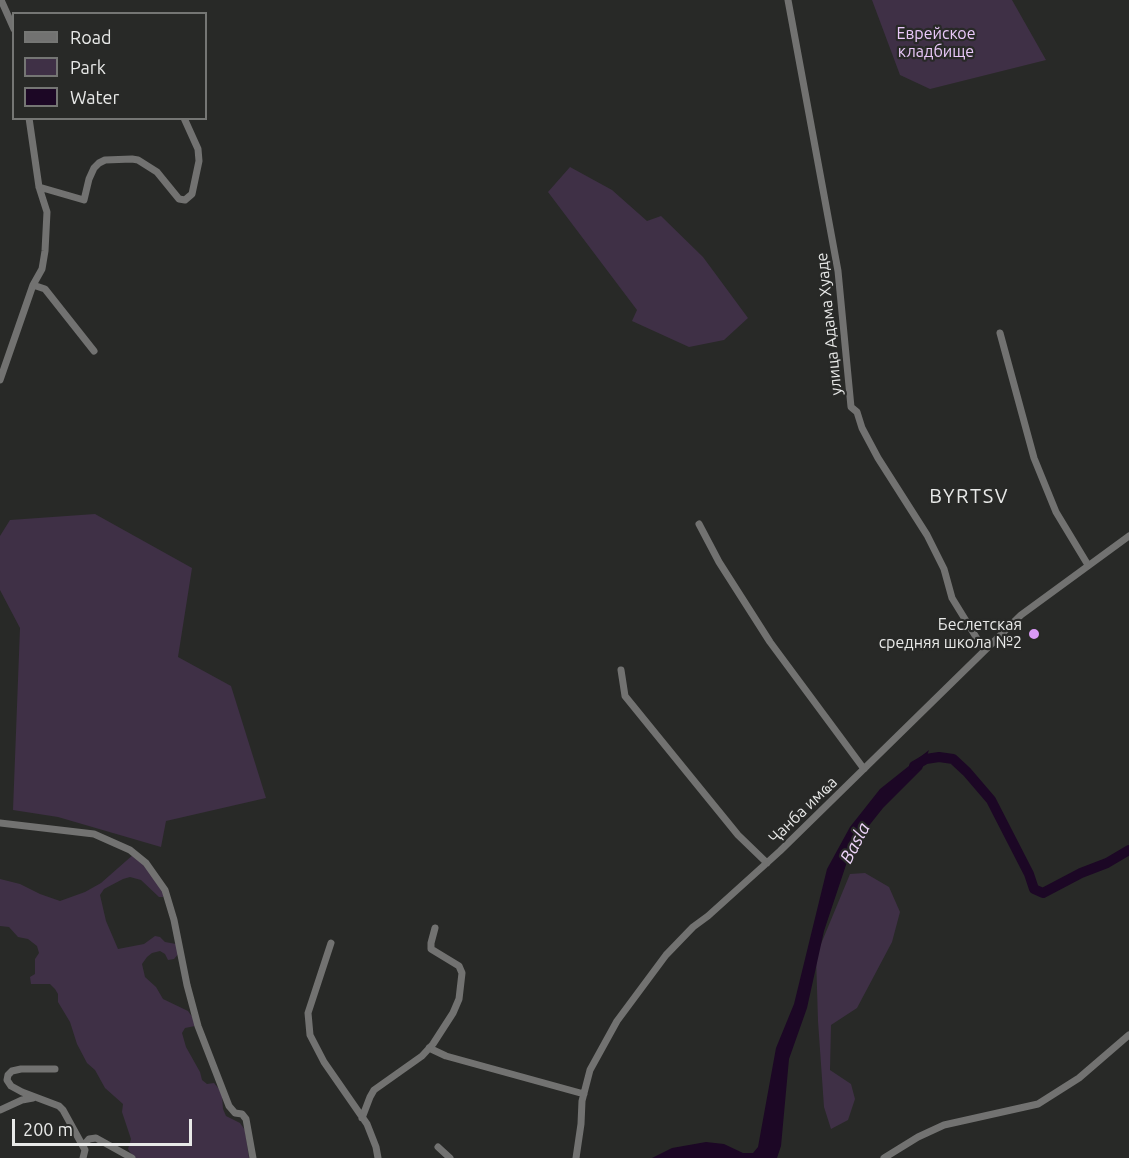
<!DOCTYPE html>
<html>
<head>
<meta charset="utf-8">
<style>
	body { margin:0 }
	#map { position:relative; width:1129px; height:1158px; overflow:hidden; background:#282927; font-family:Ubuntu,sans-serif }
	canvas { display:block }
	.legend { position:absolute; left:12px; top:12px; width:195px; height:108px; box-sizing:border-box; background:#282927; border:2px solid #757674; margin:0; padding:8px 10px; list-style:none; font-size:18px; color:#e8e9e8 }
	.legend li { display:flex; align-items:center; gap:12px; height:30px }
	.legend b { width:30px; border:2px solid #757674 }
	.scale { position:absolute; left:12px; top:1119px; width:180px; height:27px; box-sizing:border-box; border:3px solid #e8e9e8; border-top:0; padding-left:8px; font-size:18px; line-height:21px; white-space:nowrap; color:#e8e9e8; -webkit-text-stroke:4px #282927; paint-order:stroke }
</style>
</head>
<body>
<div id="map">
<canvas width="1129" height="1158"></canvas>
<ul class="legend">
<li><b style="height:8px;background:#727271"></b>Road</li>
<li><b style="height:16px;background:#3f3046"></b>Park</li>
<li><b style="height:16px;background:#1c0725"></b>Water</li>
</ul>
<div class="scale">200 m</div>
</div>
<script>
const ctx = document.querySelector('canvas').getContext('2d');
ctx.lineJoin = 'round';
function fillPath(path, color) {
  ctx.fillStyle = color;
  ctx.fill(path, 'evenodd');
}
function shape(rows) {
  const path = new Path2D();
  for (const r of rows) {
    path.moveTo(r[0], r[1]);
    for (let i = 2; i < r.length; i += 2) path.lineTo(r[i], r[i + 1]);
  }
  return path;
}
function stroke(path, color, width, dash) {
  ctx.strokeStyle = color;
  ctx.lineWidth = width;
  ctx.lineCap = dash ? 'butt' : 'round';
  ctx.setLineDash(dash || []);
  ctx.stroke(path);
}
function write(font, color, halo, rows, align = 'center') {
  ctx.font = font + ' Ubuntu,sans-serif';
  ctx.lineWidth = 4.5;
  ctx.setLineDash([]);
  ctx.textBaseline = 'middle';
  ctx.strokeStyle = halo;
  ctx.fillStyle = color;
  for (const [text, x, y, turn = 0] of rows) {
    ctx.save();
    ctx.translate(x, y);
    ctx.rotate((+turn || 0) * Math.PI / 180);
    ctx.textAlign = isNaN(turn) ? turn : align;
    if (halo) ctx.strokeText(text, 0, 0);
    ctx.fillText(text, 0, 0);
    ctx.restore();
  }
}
fillPath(shape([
	[872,0,1012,0,1046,60,930,89,900,75],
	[570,167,612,190,647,221,661,216,703,257,748,318,724,340,689,347,632,321,637,310,548,192],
	[95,514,192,568,178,657,231,686,266,798,166,821,161,847,58,817,13,810,20,628,0,590,0,536,10,520],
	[134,854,147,866,163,892,163,897,159,897,141,880,130,877,123,879,104,889,100,895,106,921,118,949,144,944,155,936,160,937,165,942,176,944,179,953,174,959,168,960,165,954,160,951,152,953,147,957,142,964,145,977,156,987,163,999,188,1011,193,1018,195,1026,185,1028,182,1033,186,1047,200,1072,202,1080,207,1084,214,1083,219,1089,222,1095,223,1109,226,1116,240,1123,245,1130,249,1158,136,1158,132,1155,128,1149,131,1139,122,1112,123,1104,105,1088,95,1070,87,1063,77,1044,70,1022,58,1002,58,994,55,989,50,984,31,984,30,977,35,974,35,959,39,953,37,946,28,939,18,937,9,927,0,926,0,879,20,884,40,894,60,901,85,892,101,883],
	[865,873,889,887,900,912,892,942,857,1008,831,1025,830,1070,851,1084,855,1099,848,1120,831,1129,824,1107,818,1021,816,956,850,874]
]), '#3f3046');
fillPath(shape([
	[929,750,922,769,883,808,852,847,824,931,807,1008,789,1059,781,1146,777,1158,652,1158,672,1148,706,1142,724,1144,743,1153,753,1153,758,1147,776,1048,794,1004,827,869,850,827,880,789]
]), '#1c0725');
stroke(shape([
	[914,766,926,759,939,757,953,759,967,772,991,800,1029,874,1034,889,1043,893,1081,873,1107,863,1129,850]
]), '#1c0725', 10);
stroke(shape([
	[1,0,14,29],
	[788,0,838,271,851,407,857,412,862,428,878,458,927,535,944,569,952,598,984,650],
	[39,187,84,200,89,179,94,168,99,163,105,160,132,159,138,160,157,172,179,199,185,200,192,194,199,161,198,149,184,118],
	[33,285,45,289,94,351],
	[1000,333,1034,458,1056,512,1088,565],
	[0,380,33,285,42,269,45,251,47,212,39,187,29,118],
	[699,524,719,562,770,642,864,769],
	[621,670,625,696,738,835,767,863],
	[0,823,94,834,130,850,146,863,165,890,174,920,187,985,198,1026,229,1106,235,1113,242,1114,246,1119,253,1158],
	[331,943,308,1013,310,1035,324,1062,367,1124,376,1147,378,1158],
	[429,1048,446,1056,584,1094],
	[55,1069,21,1069,12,1071,8,1075,7,1080,11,1086,22,1092,59,1106,63,1110,85,1150,83,1158],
	[0,1110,22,1100,33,1098],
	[362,1118,370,1097,374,1090,422,1056,433,1044,453,1013,459,999,462,973,459,966,431,949,431,943,435,928],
	[83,1146,89,1139,96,1138,132,1158],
	[438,1147,450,1158],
	[576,1158,581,1124,582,1101,590,1070,617,1021,666,955,693,927,708,916,780,851,1021,615,1129,536],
	[884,1158,918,1137,944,1125,1038,1104,1079,1078,1129,1035]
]), '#727271', 7);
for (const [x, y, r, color] of [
	[1034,634,6,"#da9af7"]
]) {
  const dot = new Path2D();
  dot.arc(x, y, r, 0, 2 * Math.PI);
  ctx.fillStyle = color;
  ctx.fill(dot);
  stroke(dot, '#282927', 2);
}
write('16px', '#eac9fa', '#282927', [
	["Еврейское",936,34],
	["кладбище",936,52]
]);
write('16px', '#e8e9e8', '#282927', [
	["улица Адама Хуаде",829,324,-96],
	["Ҷанба имҩа",803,810,-44]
]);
write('16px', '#e8e9e8', '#282927', [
	["Беслетская",1022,625],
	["средняя школа №2",1022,643]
], 'right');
write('italic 18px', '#eed5fa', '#282927', [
	["Basla",855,843,-62]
]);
ctx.letterSpacing = '1.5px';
write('20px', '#e8e9e8', '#282927', [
	["BYRTSV",969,496]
]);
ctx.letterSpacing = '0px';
</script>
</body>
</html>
